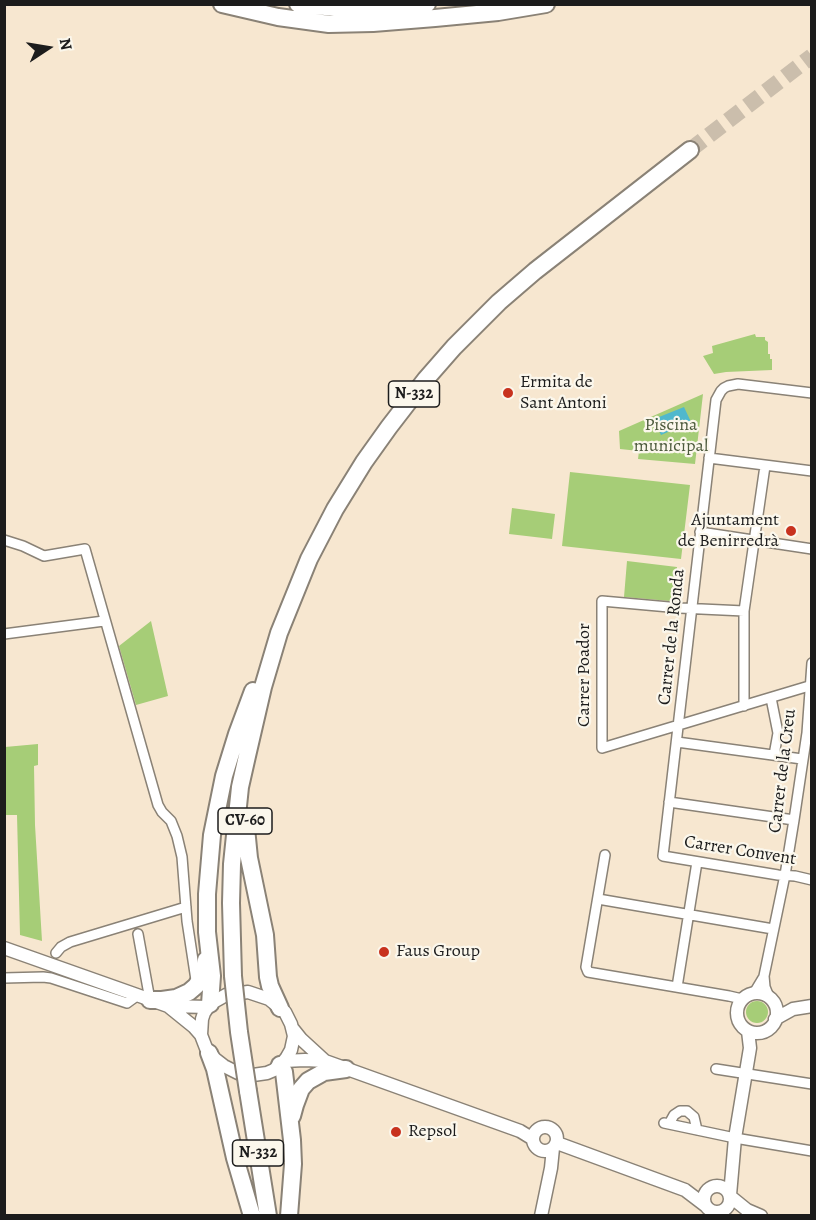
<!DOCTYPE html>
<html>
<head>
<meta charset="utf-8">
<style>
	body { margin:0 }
	#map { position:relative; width:816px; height:1220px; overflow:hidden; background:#f7e7d0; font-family:Alegreya,serif }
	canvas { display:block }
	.frame { position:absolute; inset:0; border:6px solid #1c1c1c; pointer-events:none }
	.north { position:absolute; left:18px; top:18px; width:60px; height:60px; -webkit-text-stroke:4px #fbf7ec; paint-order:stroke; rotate:78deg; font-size:16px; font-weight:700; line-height:24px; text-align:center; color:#1c1c1c }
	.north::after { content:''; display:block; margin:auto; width:21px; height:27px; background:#1c1c1c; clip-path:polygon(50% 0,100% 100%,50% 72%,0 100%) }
</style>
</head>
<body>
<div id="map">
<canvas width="816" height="1220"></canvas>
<div class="frame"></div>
<div class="north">N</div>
</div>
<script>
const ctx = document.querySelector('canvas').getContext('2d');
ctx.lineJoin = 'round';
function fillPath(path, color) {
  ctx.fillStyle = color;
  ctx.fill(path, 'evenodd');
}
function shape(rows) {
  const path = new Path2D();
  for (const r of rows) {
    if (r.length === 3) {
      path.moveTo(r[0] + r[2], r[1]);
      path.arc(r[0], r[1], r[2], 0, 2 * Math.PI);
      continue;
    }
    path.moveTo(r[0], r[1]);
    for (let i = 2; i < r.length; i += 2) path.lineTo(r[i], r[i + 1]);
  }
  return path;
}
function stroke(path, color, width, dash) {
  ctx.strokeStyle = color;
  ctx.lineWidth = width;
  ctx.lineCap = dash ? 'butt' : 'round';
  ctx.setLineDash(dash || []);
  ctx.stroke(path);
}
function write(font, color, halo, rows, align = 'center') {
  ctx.font = font + ' Alegreya,serif';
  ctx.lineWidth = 4.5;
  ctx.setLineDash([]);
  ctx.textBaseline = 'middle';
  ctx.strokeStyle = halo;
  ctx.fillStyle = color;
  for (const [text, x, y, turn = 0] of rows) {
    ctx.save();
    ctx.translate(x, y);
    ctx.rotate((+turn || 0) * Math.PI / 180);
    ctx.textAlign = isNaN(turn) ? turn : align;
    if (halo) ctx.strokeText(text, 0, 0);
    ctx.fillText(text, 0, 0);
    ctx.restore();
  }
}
fillPath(shape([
	[755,334,756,337,765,337,765,340,768,342,768,354,770,354,770,359,772,359,772,370,726,372,714,374,703,356,713,353,712,346],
	[703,394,695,464,638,459,639,451,620,449,619,431],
	[570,472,690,485,681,559,562,546],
	[512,508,555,514,552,539,509,534],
	[627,561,677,567,676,596,670,601,624,597],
	[151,621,168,696,136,705,119,646],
	[38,744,38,765,34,766,35,825,42,941,20,935,17,815,4,815,5,747],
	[757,1012,11]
]), '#a6cd77');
fillPath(shape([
	[684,407,691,422,661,435,654,419]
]), '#50b8cd');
stroke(shape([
	[690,150,812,56]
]), '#cbbeac', 16, [16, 8]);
const street = shape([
	[812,393,738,384,728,386,724,388,721,391,716,400,663,856,778,875,795,876,812,880],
	[709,458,812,471],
	[700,532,812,549],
	[4,540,23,546,44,556,85,549,158,805,162,812,171,821,177,836,182,857,187,921,196,980],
	[744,611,680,608,602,601,602,748,809,686],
	[4,634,104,621],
	[771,698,778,733,774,755],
	[744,706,744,611,765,466],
	[677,742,802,759],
	[669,802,794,820],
	[605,855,586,967,588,972,729,996,742,999],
	[598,899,773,929],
	[138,934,150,1000],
	[56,953,61,947,70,942,186,907],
	[4,978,43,977,51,978,127,1003,138,995],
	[677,987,697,862],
	[754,993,763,978],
	[769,997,765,987,764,976,785,875,794,820,807,733,812,663],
	[716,1069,812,1084],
	[664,1123,735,1138,812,1151],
	[669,1124,674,1115,680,1111,687,1111,694,1117,697,1130],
	[711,1211,713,1216],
	[724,1211,724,1216]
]);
const secondary = shape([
	[4,948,168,1006,208,1007],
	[757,1013,20],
	[168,1006,194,1027,201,1035,206,1048,215,1059,224,1066,238,1073,253,1075,267,1073,274,1070,284,1061,287,1057,291,1050,294,1036,291,1024,285,1012,269,999,248,992,226,995,210,1004,204,1013,202,1019,201,1035],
	[775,1019,793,1009,812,1006],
	[293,1029,301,1039,325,1061],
	[284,1061,305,1060,325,1061,520,1131,533,1139],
	[545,1139,12],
	[557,1143,685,1190,706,1206],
	[717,1199,13],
	[730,1195,735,1138,750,1048,748,1031],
	[731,1197,747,1210,761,1216],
	[541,1216,551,1168,553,1148]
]);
const highway = shape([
	[222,4,278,17,329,24,373,23,435,18,498,12,546,4],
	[298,4,344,9,385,8,427,4],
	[245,818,249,858,265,935,268,977,270,986,280,1008],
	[233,976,231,903,232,864,240,787,247,756,263,687,279,633,309,559,335,509,364,462,389,427,426,379,454,347,499,302,535,271,690,150],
	[150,1000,162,1000,176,998,189,992,196,986,204,974,206,960],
	[210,1004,212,976,207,932,207,894,212,835,224,776,237,734,253,691],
	[209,1053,215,1069,235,1158,252,1216],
	[280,1065,284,1072,292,1140,293,1164,289,1216],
	[248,1091,268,1216],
	[292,1116,295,1105,301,1089,308,1081,324,1072,346,1069]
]);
stroke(street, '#8a8276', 12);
stroke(secondary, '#8a8276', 15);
stroke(highway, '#8a8276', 20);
stroke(street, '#fff', 9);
stroke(secondary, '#fff', 12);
stroke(highway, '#fff', 16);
const highwayBridge = shape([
	[233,976,239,1032,248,1091]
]);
stroke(highwayBridge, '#8a8276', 20, []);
stroke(highwayBridge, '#fff', 16);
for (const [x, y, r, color] of [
	[508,393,6,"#c8321e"],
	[791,531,6,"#c8321e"],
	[384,952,6,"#c8321e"],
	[396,1132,6,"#c8321e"]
]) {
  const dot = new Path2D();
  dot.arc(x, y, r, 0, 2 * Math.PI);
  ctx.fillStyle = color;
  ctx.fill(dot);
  stroke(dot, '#fbf7ec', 2);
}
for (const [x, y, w] of [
	[414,394,51],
	[245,821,54],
	[258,1153,51]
]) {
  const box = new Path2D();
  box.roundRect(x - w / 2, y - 13, w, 26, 4.5);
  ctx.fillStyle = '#fbf7ec';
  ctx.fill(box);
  stroke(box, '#1c1c1c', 1.5);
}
write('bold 16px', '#1c1c1c', null, [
	["N-332",414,394],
	["CV-60",245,821],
	["N-332",258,1153]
]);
write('18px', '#1c1c1c', '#fbf7ec', [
	["Ermita de",520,383],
	["Sant Antoni",520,404],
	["Ajuntament",779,521,"right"],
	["de Benirredrà",779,542,"right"],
	["Faus Group",396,952],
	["Repsol",408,1132]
], 'left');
write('18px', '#4c5a3c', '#fbf7ec', [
	["Piscina",671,426],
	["municipal",671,447]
]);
write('18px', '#1c1c1c', '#fbf7ec', [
	["Carrer de la Ronda",672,637,-84],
	["Carrer Poador",585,675,-90],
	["Carrer de la Creu",783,771,-83],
	["Carrer Convent",740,851,9]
]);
</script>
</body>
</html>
